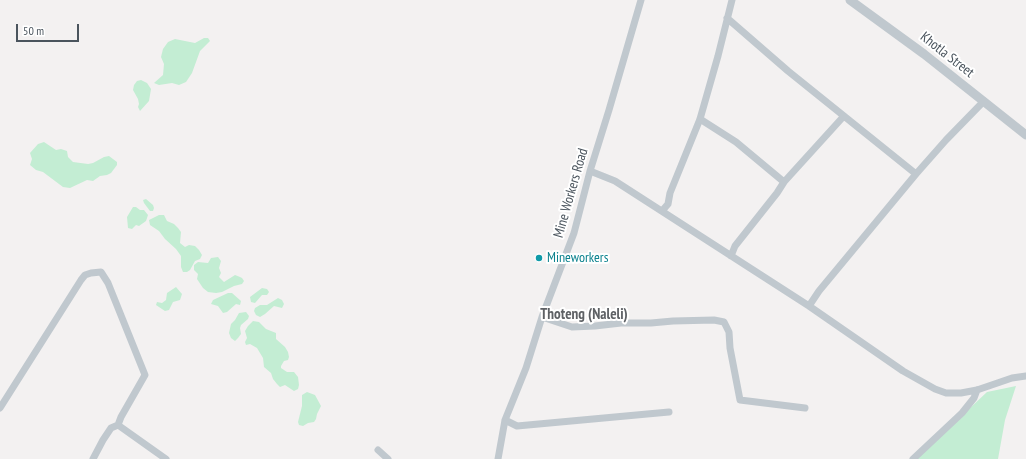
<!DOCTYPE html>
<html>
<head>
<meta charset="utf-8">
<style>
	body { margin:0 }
	#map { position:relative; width:1026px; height:459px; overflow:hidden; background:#f3f1f1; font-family:"PT Sans Narrow",sans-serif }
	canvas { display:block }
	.scale { position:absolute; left:16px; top:24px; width:63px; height:18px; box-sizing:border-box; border:2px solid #4a545d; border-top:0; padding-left:5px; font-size:12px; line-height:14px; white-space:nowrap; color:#4a545d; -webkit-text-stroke:3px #fff; paint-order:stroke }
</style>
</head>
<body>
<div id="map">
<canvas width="1026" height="459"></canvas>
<div class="scale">50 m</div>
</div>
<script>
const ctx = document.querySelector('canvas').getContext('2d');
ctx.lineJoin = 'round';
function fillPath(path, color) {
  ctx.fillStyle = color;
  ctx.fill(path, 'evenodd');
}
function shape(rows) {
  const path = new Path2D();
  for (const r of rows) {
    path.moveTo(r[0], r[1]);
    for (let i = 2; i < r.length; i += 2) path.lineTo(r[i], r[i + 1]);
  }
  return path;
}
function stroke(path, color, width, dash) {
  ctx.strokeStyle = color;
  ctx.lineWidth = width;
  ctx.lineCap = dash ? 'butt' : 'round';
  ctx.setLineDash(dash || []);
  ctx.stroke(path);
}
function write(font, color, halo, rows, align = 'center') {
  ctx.font = font + ' "PT Sans Narrow",sans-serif';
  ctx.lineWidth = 4;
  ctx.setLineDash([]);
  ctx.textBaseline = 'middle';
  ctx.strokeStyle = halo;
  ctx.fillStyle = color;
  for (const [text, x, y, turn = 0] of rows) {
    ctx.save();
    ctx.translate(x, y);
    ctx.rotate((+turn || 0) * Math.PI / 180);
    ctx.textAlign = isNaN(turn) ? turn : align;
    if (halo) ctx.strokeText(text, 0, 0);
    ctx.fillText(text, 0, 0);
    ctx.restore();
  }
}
fillPath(shape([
	[204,38,208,38,210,41,200,51,192,73,186,82,179,85,172,83,159,85,154,83,163,75,164,64,161,57,163,49,168,42,175,39,195,43],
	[141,80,147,83,151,89,149,101,140,111,138,107,139,104,138,99,133,90,134,85,137,81],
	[44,142,56,150,61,149,67,151,68,157,73,162,88,164,93,163,104,157,109,156,117,162,117,165,111,173,107,175,100,176,93,181,87,180,70,188,63,187,43,172,36,170,30,165,32,159,30,153,38,144],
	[146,199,153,205,154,208,153,211,150,211,144,203,143,200],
	[133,207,136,207,140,210,144,210,148,215,146,221,139,226,136,225,132,229,128,228,127,217],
	[159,215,164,215,167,221,174,224,178,228,181,232,180,243,185,247,189,245,195,246,199,250,202,255,200,259,195,261,190,270,187,272,183,272,181,267,181,256,176,249,165,239,159,231,150,225,149,220],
	[218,257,221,261,219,268,221,273,219,277,224,282,235,275,240,277,242,278,244,281,242,284,234,286,222,292,216,293,208,292,203,288,197,279,198,274,194,270,194,265,198,262,208,263,211,258],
	[176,287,182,294,180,300,173,302,169,310,165,311,156,305,157,302,162,303,166,300,167,293],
	[262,288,267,289,269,292,267,295,262,295,255,303,251,302,250,297],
	[228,293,232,293,241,301,240,305,236,304,227,312,223,313,218,306,211,304,213,300],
	[278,298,282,300,284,304,282,308,274,306,265,314,260,317,256,315,254,311,255,308,260,305,267,305],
	[246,312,249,316,248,319,241,325,240,328,241,334,238,338,235,341,231,338,229,333,231,324,235,320,239,313],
	[253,321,259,322,266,329,276,333,276,339,285,347,288,352,289,357,288,360,284,361,281,366,281,368,287,372,294,372,298,377,299,385,298,389,294,391,285,385,280,387,277,384,273,379,271,373,264,367,263,358,257,348,250,344,246,345,245,342,247,338,245,331,248,326],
	[1016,386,1005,420,998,459,916,459,987,392],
	[307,392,315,395,321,406,317,414,316,419,314,422,308,423,303,426,299,425,298,422,302,406,302,395]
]), '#c3edd3');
stroke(shape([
	[727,18,788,71,916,174],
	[700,119,736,142,784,182],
	[590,171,615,181,809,306,903,371,935,389,946,393,961,393,977,390,1012,378,1026,376],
	[662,211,668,204,670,193,700,119,718,56,732,0],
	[731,256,735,246,777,193,784,182,843,117],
	[809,306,819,291,916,174,946,140,984,101],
	[542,317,572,327,595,326,621,323,651,323,673,321,714,320,724,322,729,332,730,348,740,400,805,408],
	[0,408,81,280,85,275,91,273,101,272,108,283,145,375,121,417,118,425,111,428,103,440,93,459],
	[505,420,517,426,669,412],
	[118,425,166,459],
	[378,450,388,459],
	[498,459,505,420,526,368,542,317,574,233,590,171,609,110,641,0],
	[913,459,962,413,974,398,977,390]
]), '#c0c8ce', 7);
stroke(shape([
	[850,0,924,54,1026,135]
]), '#c0c8ce', 9);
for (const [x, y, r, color] of [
	[539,258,4,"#0f9aa8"]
]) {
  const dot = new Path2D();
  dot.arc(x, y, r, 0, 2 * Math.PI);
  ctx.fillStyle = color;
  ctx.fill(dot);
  stroke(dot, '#fff', 1.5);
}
write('14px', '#4a545d', '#fff', [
	["Khotla Street",947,55,38],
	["Mine Workers Road",571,193,-74]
]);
write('14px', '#0d838f', '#fff', [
	["Mineworkers",547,258]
], 'left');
write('bold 15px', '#5e6165', '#fff', [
	["Thoteng (Naleli)",584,315]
]);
</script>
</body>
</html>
